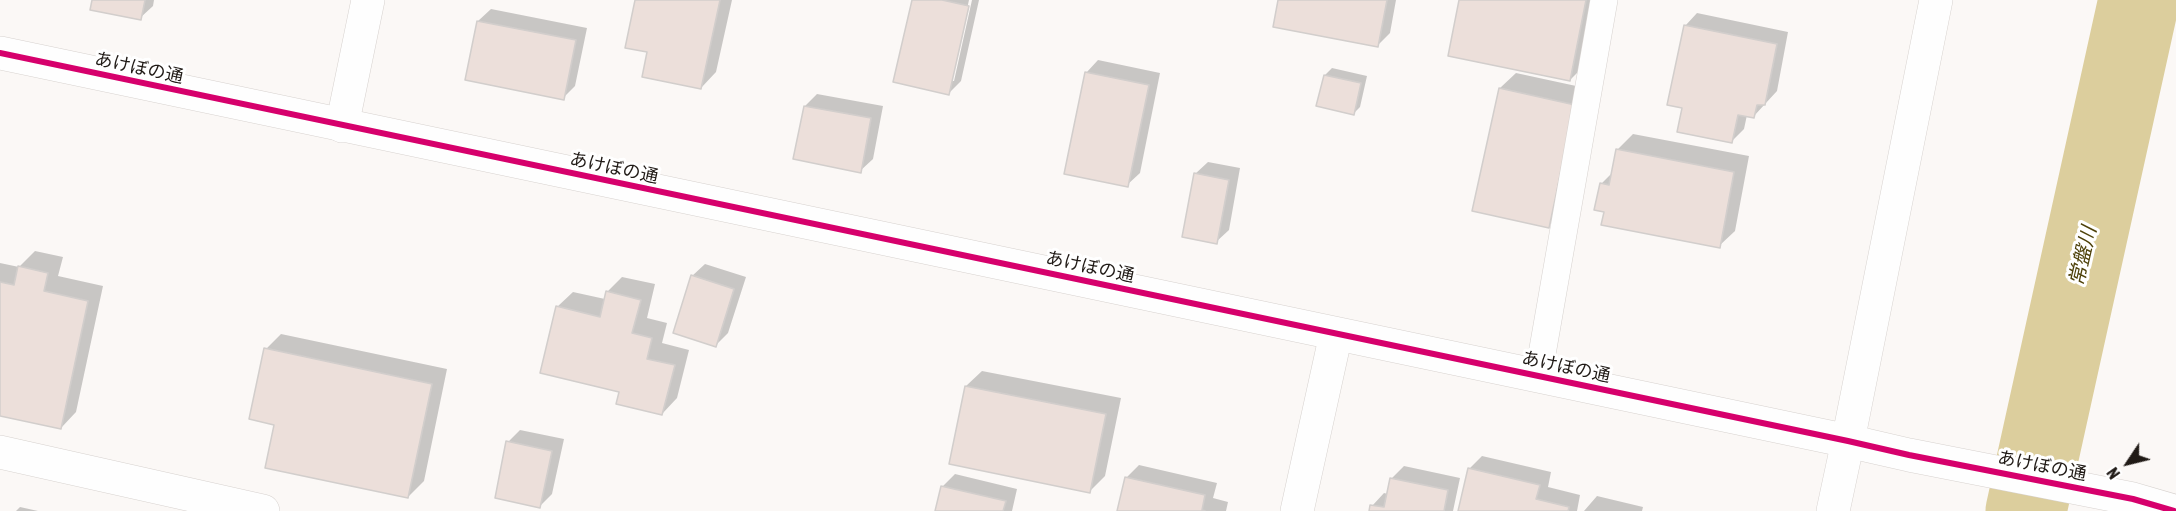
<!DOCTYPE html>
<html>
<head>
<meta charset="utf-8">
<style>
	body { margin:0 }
	#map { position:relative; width:2176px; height:511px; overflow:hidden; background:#fbf8f6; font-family:"Asap Condensed",sans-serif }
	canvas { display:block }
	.north { position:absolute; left:2098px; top:433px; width:60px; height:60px; -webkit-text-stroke:4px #fff; paint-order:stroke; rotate:235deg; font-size:16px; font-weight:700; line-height:24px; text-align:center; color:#201a16 }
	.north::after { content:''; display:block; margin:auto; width:21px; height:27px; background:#201a16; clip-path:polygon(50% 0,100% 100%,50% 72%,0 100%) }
</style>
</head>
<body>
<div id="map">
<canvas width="2176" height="511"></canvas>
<div class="north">N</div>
</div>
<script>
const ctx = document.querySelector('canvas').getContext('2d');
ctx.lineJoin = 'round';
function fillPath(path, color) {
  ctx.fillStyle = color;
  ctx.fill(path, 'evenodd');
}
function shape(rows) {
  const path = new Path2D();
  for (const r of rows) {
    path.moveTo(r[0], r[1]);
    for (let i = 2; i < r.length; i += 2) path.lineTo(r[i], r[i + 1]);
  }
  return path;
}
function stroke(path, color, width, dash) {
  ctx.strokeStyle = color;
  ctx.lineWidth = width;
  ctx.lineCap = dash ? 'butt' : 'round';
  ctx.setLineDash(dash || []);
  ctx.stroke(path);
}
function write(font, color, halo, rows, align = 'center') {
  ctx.font = font + ' "Asap Condensed","Noto Sans JP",sans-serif';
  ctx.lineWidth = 6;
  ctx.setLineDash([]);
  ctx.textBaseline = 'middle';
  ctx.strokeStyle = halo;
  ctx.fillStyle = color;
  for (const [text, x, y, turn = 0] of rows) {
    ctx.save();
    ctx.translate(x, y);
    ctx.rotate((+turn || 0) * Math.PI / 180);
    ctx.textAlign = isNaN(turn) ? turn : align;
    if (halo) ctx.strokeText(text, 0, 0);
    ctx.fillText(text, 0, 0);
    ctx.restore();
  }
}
fillPath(shape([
	[94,0,154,0,153,6,140,18],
	[636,0,732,0,716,72,701,88],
	[913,0,969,0,951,81,954,81,972,0,979,0,961,81,949,93],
	[1280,0,1396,0,1390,33,1378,45],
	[1461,0,1599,0,1587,63,1570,80],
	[491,9,587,28,575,86,563,98,478,21],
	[1697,13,1788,32,1777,91,1754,116,1747,115,1744,129,1731,142,1684,107,1685,26],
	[1098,60,1160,73,1140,173,1127,185,1086,73],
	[1332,68,1367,76,1360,107,1353,114,1325,75],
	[1516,73,1590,89,1564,211,1548,226,1500,88],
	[817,94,883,106,873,159,860,171,805,106],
	[1633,134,1749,156,1735,231,1719,246,1601,184,1613,172,1618,149],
	[1208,162,1240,168,1229,230,1216,242,1195,174],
	[35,251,63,257,58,276,103,286,76,412,61,428,0,415,0,263,19,267],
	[705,264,746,277,728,333,716,345,692,276],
	[622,277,655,284,647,318,667,323,662,343,689,350,677,398,662,414,621,391,557,307,573,292,605,299,607,292],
	[281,334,447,369,424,481,408,497,276,424,266,349],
	[982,371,1121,398,1105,476,1090,491,951,463,966,386],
	[520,430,564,439,552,494,540,506,508,442],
	[1482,456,1551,472,1548,487,1580,495,1577,511,1459,511,1469,469],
	[1139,465,1217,483,1213,498,1228,502,1226,511,1114,511,1119,511,1126,478],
	[1404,466,1460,478,1453,511,1371,511,1372,506,1384,493,1388,494,1391,479],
	[955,474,1017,489,1012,511,937,511,943,486],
	[1597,496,1643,507,1642,511,1584,511],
	[20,507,38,511,16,511]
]), '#0003');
stroke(shape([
	[2026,511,2139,0]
]), '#dcce9d', 81);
const building = shape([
	[92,0,145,0,141,20,90,10,92,0],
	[635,0,720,0,701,89,642,77,647,52,625,48,635,0],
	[912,0,942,0,969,6,949,95,893,82,912,0],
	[1278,0,1387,0,1378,47,1273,27,1278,0],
	[1459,0,1586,0,1570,81,1448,56,1459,0],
	[477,21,576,40,564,100,465,80,477,21],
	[1684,25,1777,44,1765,105,1757,105,1754,118,1738,115,1732,143,1677,132,1682,108,1667,105,1684,25],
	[1085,72,1149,85,1128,187,1064,174,1085,72],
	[1324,75,1361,83,1354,115,1316,106,1324,75],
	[1499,88,1575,105,1549,228,1472,211,1499,88],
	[804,106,871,118,861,173,793,159,804,106],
	[1616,149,1734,172,1720,248,1601,225,1604,212,1594,210,1600,183,1609,185,1616,149],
	[1194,173,1229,180,1217,244,1182,237,1194,173],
	[18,266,48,273,44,291,88,301,61,429,0,416,0,282,14,285,18,266],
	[691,275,734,289,716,347,673,333,691,275],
	[606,291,641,300,632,333,652,338,647,359,675,365,662,415,616,404,619,392,540,373,556,306,600,317,606,291],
	[264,348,432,384,408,498,265,468,274,425,249,419,264,348],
	[965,386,1106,414,1090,493,949,464,965,386],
	[506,441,552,451,540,508,495,498,506,441],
	[1468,468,1540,485,1536,499,1569,507,1568,511,1458,511,1468,468],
	[1125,477,1205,495,1202,510,1205,511,1117,511,1125,477],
	[1390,478,1448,490,1444,511,1369,511,1370,505,1384,507,1390,478],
	[941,486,1006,501,1003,511,935,511,941,486]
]);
fillPath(building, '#ecdfda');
stroke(building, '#d2cecc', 1.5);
const service = shape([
	[1538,377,1604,0]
]);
const minor = shape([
	[342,126,368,0],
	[0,452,263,511],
	[1297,511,1336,334],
	[1833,511,1848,441]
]);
const tertiary = shape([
	[0,53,1848,441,1909,455,2133,499,2174,511],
	[1848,441,1936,0]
]);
stroke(service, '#d7d2cf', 28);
stroke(minor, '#d7d2cf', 34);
stroke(tertiary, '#d7d2cf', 34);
stroke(service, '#fefefe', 27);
stroke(minor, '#fefefe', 33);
stroke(tertiary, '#fefefe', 33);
stroke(shape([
	[0,53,1848,441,1909,455,2133,499,2174,511]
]), '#d6006c', 6);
write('18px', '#201a16', '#fff', [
	["あけぼの通",139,68,12],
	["あけぼの通",614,168,12],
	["あけぼの通",1090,267,12],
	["あけぼの通",1566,367,12],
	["あけぼの通",2042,466,11]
]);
write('italic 20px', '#4e4109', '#fff', [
	["常盤川",2083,256,-77]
]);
</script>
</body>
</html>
